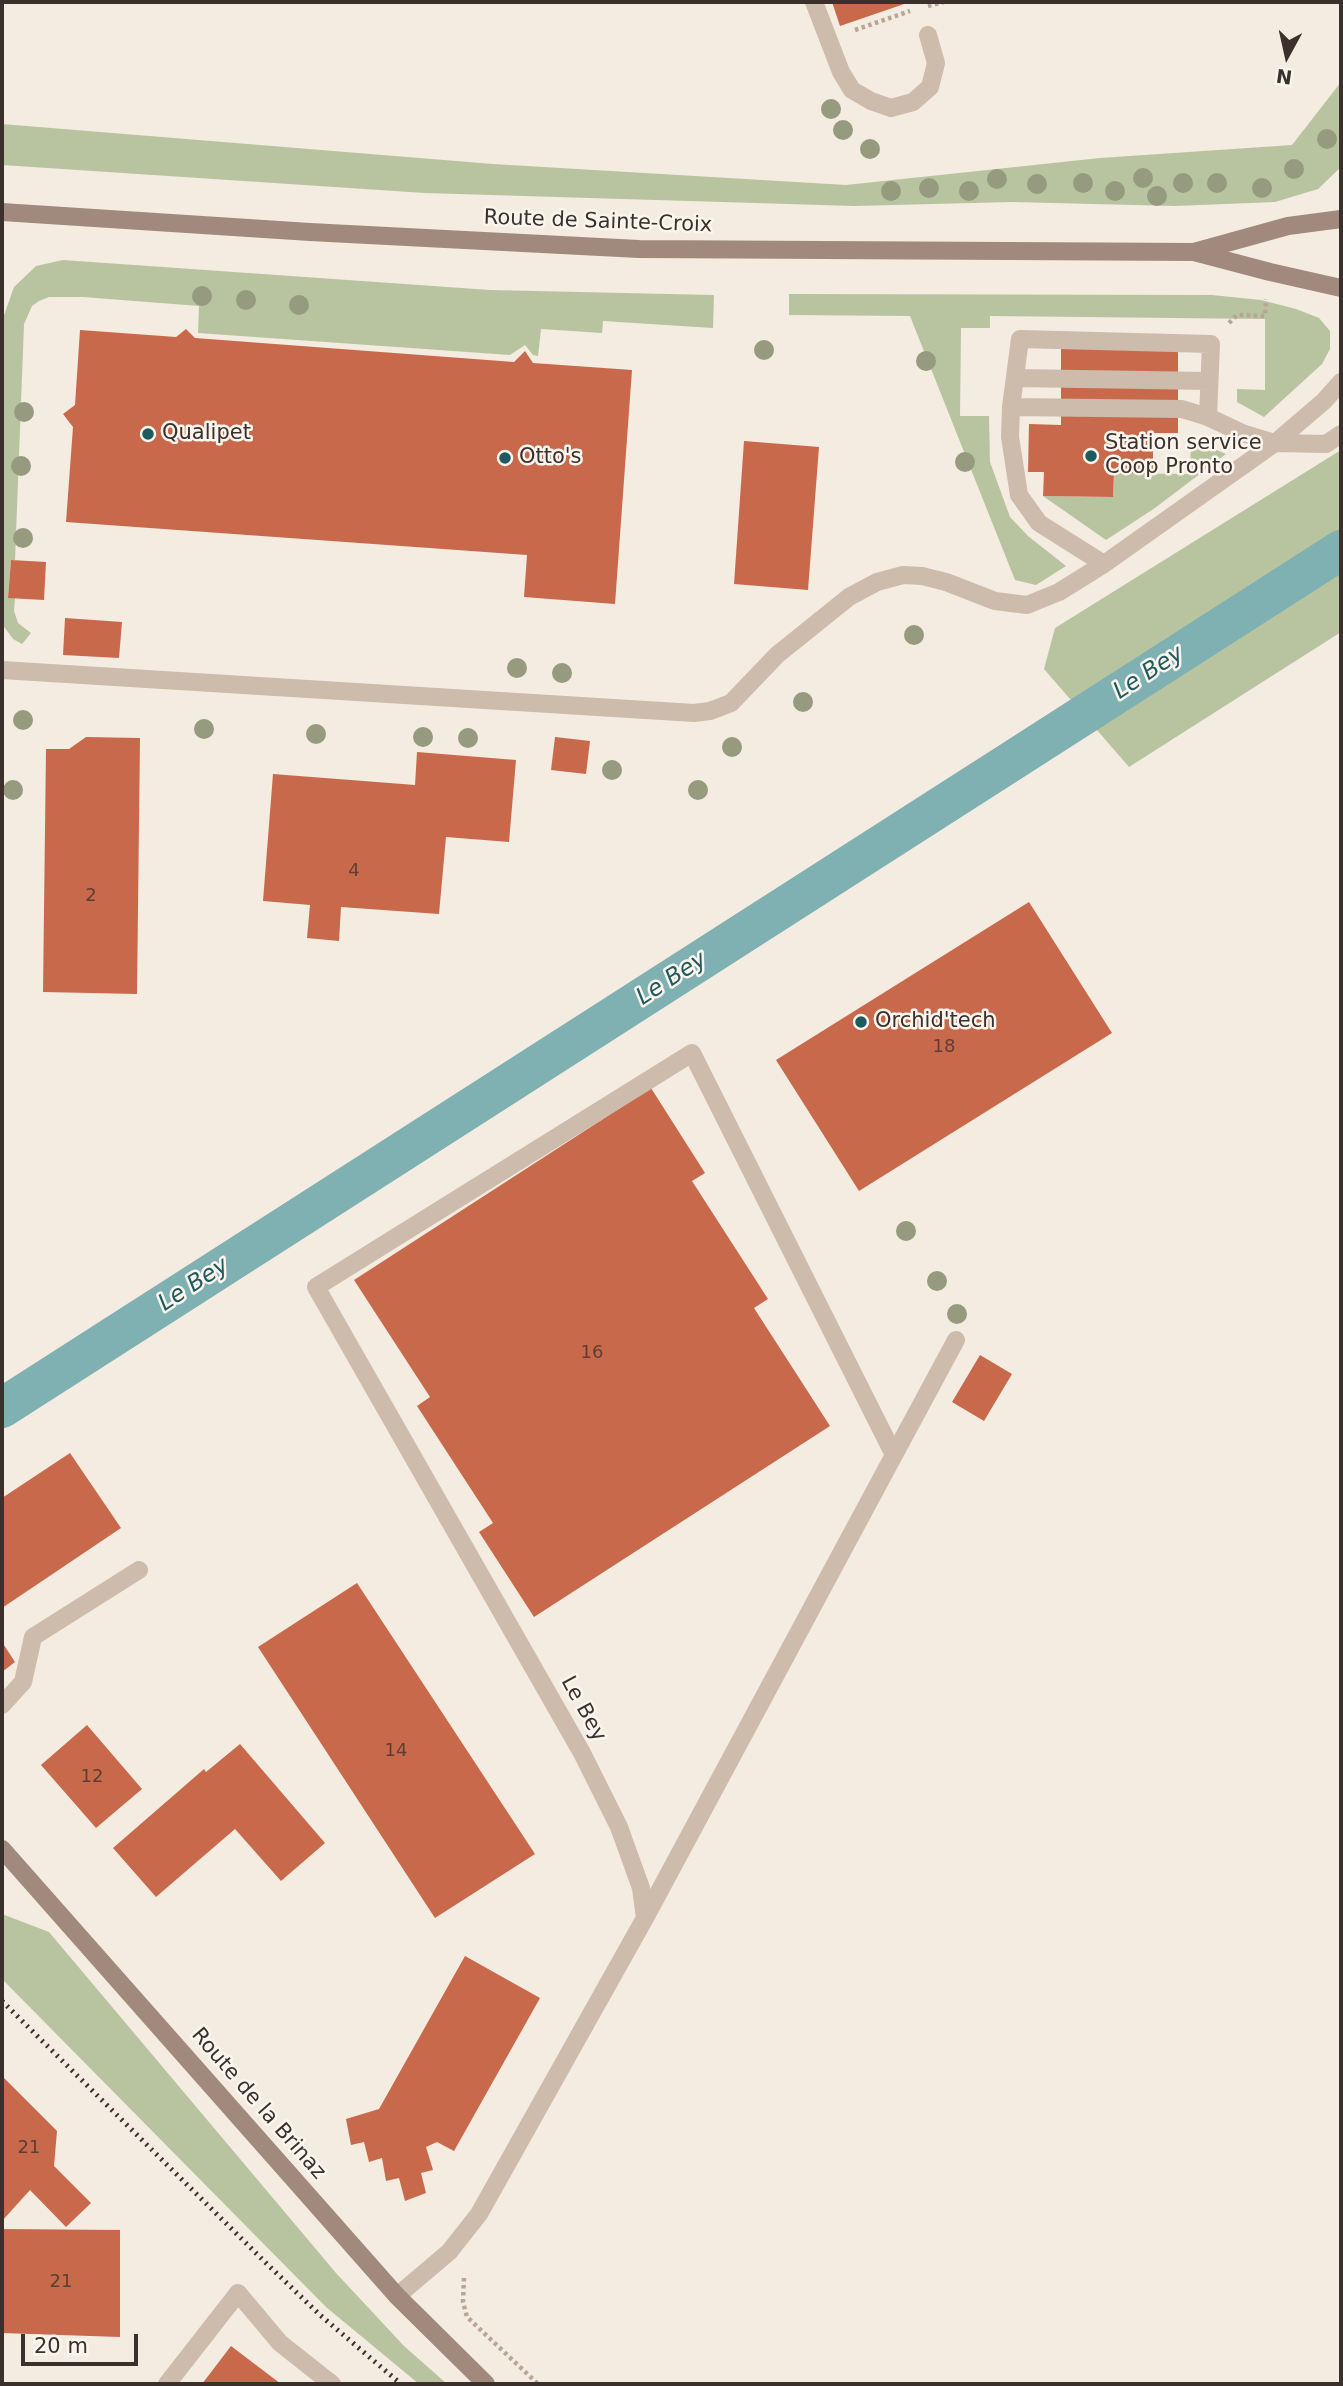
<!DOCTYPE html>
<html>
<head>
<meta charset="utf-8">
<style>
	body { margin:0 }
	#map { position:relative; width:1343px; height:2386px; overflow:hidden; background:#f4ebe1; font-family:"DejaVu Sans",sans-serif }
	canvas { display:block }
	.frame { position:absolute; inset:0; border:4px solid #3b302b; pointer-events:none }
	.north { position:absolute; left:1252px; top:21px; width:70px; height:70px; -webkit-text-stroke:5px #fbf5ee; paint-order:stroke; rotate:188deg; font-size:19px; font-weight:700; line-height:28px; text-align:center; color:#3b302b }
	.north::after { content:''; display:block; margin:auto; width:24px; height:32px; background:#3b302b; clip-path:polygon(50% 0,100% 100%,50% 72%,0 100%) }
	.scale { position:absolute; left:21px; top:2334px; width:117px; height:32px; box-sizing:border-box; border:4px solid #3b302b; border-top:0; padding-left:9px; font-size:21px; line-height:24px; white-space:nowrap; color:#3b302b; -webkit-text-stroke:5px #fbf5ee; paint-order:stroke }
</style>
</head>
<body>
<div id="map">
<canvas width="1343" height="2386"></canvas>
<div class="frame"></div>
<div class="north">N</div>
<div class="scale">20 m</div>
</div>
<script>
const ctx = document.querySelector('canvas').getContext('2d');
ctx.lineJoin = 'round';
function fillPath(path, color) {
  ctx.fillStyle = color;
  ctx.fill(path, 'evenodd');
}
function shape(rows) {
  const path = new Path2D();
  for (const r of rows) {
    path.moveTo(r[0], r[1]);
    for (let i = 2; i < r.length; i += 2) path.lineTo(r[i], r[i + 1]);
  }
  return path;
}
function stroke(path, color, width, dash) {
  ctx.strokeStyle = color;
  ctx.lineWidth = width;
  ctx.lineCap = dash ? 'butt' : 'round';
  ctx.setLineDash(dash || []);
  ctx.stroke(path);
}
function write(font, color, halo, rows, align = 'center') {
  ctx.font = font + ' "DejaVu Sans",sans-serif';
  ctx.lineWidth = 5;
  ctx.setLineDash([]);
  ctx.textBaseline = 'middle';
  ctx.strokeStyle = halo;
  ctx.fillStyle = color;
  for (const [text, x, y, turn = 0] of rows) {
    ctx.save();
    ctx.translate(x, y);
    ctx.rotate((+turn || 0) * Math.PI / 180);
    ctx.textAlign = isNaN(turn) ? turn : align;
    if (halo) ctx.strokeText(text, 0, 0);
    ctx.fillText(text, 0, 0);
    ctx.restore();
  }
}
fillPath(shape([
	[1341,82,1341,167,1318,189,1275,202,1175,206,1012,202,854,206,425,193,2,165,2,124,493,164,846,185,1100,158,1292,145],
	[63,260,490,290,714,295,713,328,603,321,602,333,541,329,538,356,533,355,525,345,510,355,198,333,199,306,83,297,49,297,39,301,32,306,24,324,15,560,11,561,8,597,15,598,14,611,18,623,31,633,22,644,13,639,2,624,2,321,14,287,36,266],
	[789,294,1212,295,1261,300,1296,309,1319,318,1330,331,1330,349,1322,364,1264,417,1237,402,1237,389,1265,390,1265,319,990,316,990,328,961,328,960,416,989,416,990,462,1010,517,1028,536,1066,566,1036,585,1015,580,910,316,789,315],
	[1191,439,1226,454,1155,508,1106,540,1043,496,1113,497,1114,473,1190,474],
	[1341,450,1341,632,1129,767,1044,669,1055,628],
	[2,1914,49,1932,336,2273,404,2346,447,2384,419,2384,326,2307,2,1979]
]), '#b8c4a0');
stroke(shape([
	[2,1408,1341,550]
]), '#7fb0b2', 40);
fillPath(shape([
	[832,2,910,2,840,26],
	[186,329,195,338,514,362,525,351,533,363,632,370,615,604,524,597,527,555,66,522,73,427,63,414,75,405,80,330,176,337],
	[1061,335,1178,336,1178,433,1153,433,1153,474,1114,473,1113,497,1043,496,1044,472,1028,472,1029,424,1061,425],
	[744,441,819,447,808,590,734,584],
	[11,560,46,562,44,600,8,598],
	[65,618,122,622,119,658,63,655],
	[86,737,140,738,137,994,43,992,46,749,69,749],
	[555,737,590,741,586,774,551,770],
	[417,752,516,760,509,842,446,837,439,914,341,907,339,941,307,938,310,905,263,901,273,774,415,785],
	[1029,902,1112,1033,859,1191,776,1060],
	[651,1088,705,1173,692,1181,768,1299,754,1308,830,1426,534,1617,479,1532,493,1523,417,1406,430,1397,354,1280],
	[980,1355,1012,1374,984,1421,952,1402],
	[70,1453,121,1528,2,1608,2,1498],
	[357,1583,535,1854,435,1918,258,1647],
	[2,1642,15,1662,2,1672],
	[87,1725,142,1789,96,1828,41,1765],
	[240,1744,325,1843,281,1881,235,1829,156,1897,113,1848,204,1769,206,1772],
	[465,1956,540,1998,454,2151,437,2142,426,2147,433,2170,421,2173,426,2193,405,2201,399,2178,386,2181,382,2158,369,2162,364,2142,351,2145,346,2119,379,2109],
	[2,2076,57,2131,54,2166,91,2203,66,2227,30,2190,2,2221],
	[2,2229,120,2230,120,2337,2,2333],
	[231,2346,281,2384,202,2384]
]), '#c8694b');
stroke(shape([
	[928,6,944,2],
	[855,30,910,11],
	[1229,323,1237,315,1265,316,1266,299],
	[464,2278,463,2302,467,2317,538,2384]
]), '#b9a596', 4.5, [3.5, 3.5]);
stroke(shape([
	[814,2,841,72,852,90,871,101,891,108,913,102,930,87,936,63,928,35],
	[1015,378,1209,381],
	[1341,382,1324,401,1275,443,1242,433,1208,417,1211,344,1020,339,1011,407,1010,437,1019,495,1039,523,1104,564,1275,443,1326,444,1341,434],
	[1011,407,1182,409,1208,417],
	[2,670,694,713,710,711,731,703,777,655,849,597,877,582,903,575,922,576,946,582,995,601,1027,605,1059,592,1104,564],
	[894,1455,956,1340],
	[2,1705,23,1682,33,1637,139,1570],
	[397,2296,449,2252,479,2214,645,1918,894,1455,692,1053,316,1287,582,1753,619,1827,641,1888,645,1918],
	[167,2384,238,2293,280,2343,332,2384]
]), '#cdbbac', 18);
stroke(shape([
	[2,212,310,232,639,249,1194,252,1270,272,1341,288],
	[1194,252,1288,226,1341,219],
	[2,1849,397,2296,486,2384]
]), '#a18a7d', 18);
stroke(shape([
	[2,2001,266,2263,320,2315,401,2384]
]), '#3b302b', 5, [2, 5]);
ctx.fillStyle = '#969b7f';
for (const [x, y] of [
	[831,109],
	[843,130],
	[1327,139],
	[870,149],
	[1294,169],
	[1143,178],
	[997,179],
	[1083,183],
	[1183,183],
	[1217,183],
	[1037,184],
	[929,188],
	[1262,188],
	[891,191],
	[969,191],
	[1115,191],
	[1157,196],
	[202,296],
	[246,300],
	[299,305],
	[764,350],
	[926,361],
	[24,412],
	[965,462],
	[21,466],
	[23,538],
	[914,635],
	[517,668],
	[562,673],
	[803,702],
	[23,720],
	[204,729],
	[316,734],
	[423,737],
	[468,738],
	[732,747],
	[612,770],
	[13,790],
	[698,790],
	[906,1231],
	[937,1281],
	[957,1314]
]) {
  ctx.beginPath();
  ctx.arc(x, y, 10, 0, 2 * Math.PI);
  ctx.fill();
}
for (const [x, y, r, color] of [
	[148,434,7,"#1f5a5e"],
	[1091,456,7,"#1f5a5e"],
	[505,458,7,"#1f5a5e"],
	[861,1022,7,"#1f5a5e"]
]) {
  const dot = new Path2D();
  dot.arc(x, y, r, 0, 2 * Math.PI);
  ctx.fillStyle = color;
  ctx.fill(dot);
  stroke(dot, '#fbf5ee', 2.5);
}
write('18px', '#5e3e33', null, [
	["4",354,871],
	["2",91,896],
	["18",944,1047],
	["16",592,1353],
	["14",396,1751],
	["12",92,1777],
	["21",29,2148],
	["21",61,2282]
]);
write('21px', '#3b302b', '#fbf5ee', [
	["Route de Sainte-Croix",598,222,2],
	["Le Bey",583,1709,61],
	["Route de la Brinaz",258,2104,49]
]);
write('21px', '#3b302b', '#fbf5ee', [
	["Qualipet",162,434],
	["Station service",1105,444],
	["Coop Pronto",1105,468],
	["Otto's",519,458],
	["Orchid'tech",875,1022]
], 'left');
write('italic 23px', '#1f5a5e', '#fbf5ee', [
	["Le Bey",1149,673,-33],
	["Le Bey",672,979,-33],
	["Le Bey",194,1285,-33]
]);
</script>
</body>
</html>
